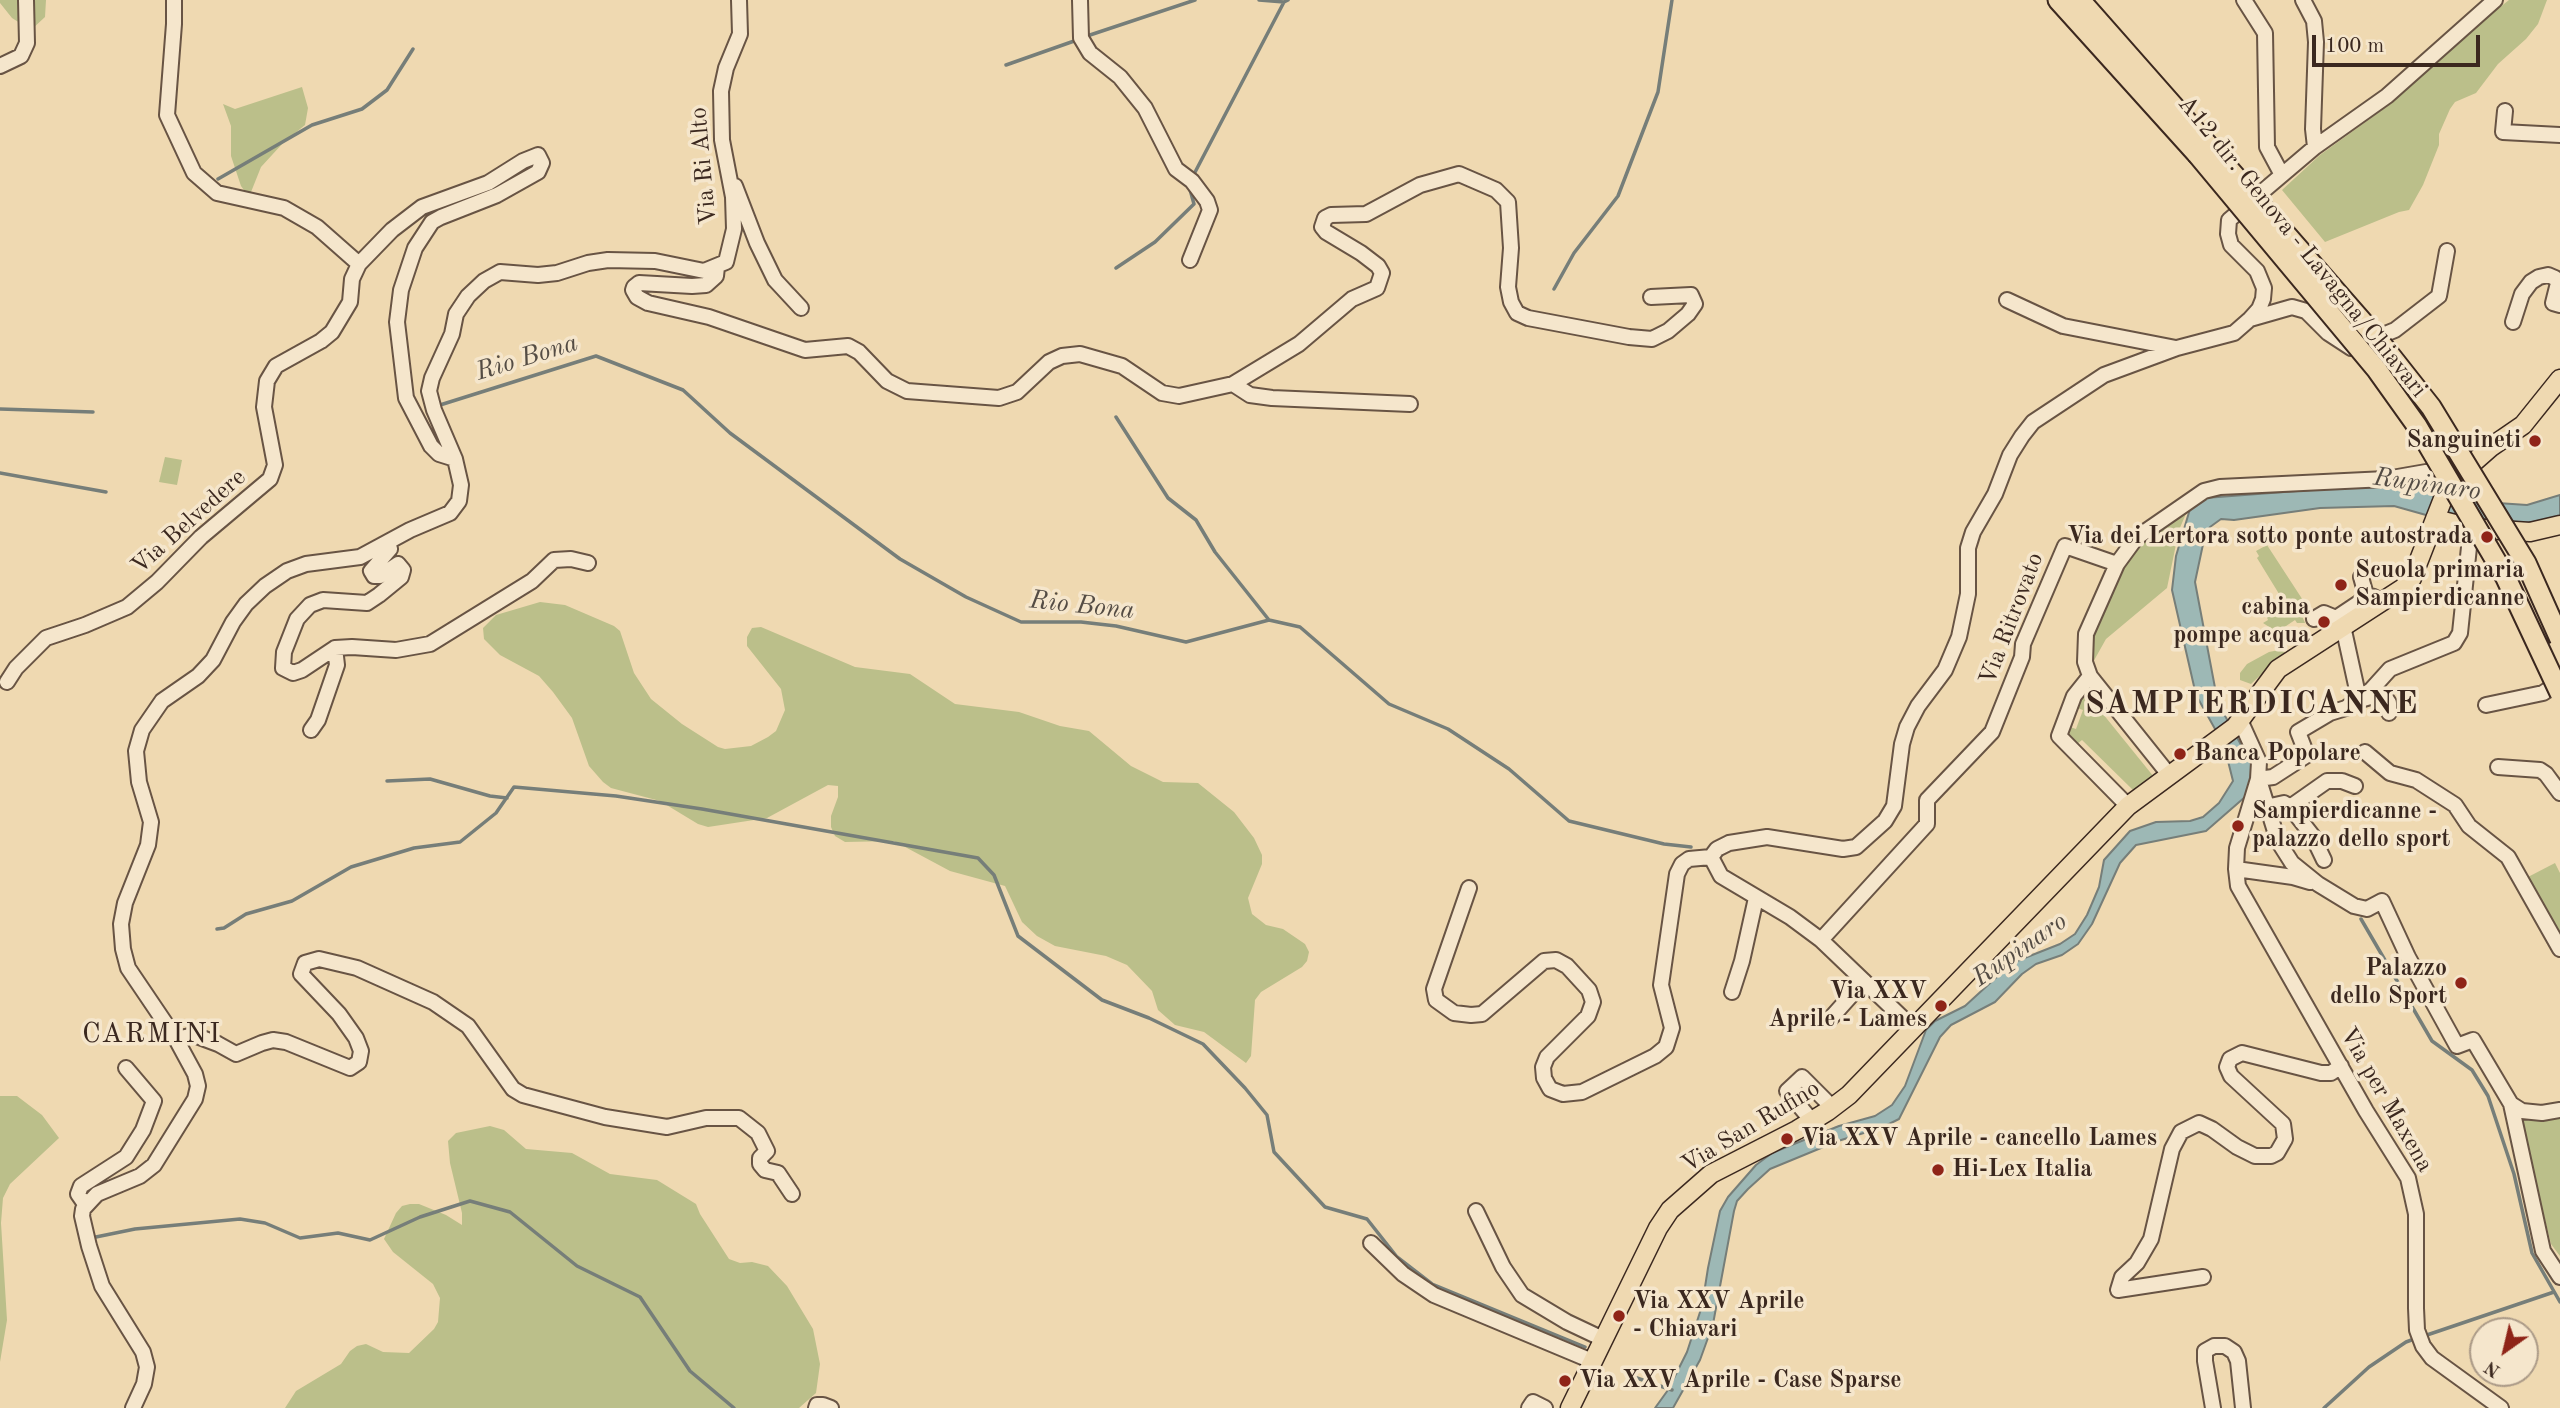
<!DOCTYPE html>
<html>
<head>
<meta charset="utf-8">
<style>
	body { margin:0 }
	#map { position:relative; width:2560px; height:1408px; overflow:hidden; background:#efd9b1; font-family:"Old Standard TT",serif }
	canvas { display:block }
	.north { position:absolute; left:2469px; top:1317px; width:70px; height:70px; box-sizing:border-box; background:#f5e6cc; border:2px solid #ab9a87; border-radius:50%; rotate:214deg; font-size:19px; font-weight:700; line-height:28px; text-align:center; color:#3b281f }
	.north::after { content:''; display:block; margin:auto; width:24px; height:32px; background:#8f2418; clip-path:polygon(50% 0,100% 100%,50% 72%,0 100%) }
	.scale { position:absolute; left:2312px; top:35px; width:168px; height:32px; box-sizing:border-box; border:4px solid #3b281f; border-top:0; padding-left:9px; font-size:21px; line-height:24px; white-space:nowrap; color:#3b281f; -webkit-text-stroke:5px #f5e6cc; paint-order:stroke }
</style>
</head>
<body>
<div id="map">
<canvas width="2560" height="1408"></canvas>
<div class="north">N</div>
<div class="scale">100 m</div>
</div>
<script>
const ctx = document.querySelector('canvas').getContext('2d');
ctx.lineJoin = 'round';
function fillPath(path, color) {
  ctx.fillStyle = color;
  ctx.fill(path, 'evenodd');
}
function shape(rows) {
  const path = new Path2D();
  for (const r of rows) {
    path.moveTo(r[0], r[1]);
    for (let i = 2; i < r.length; i += 2) path.lineTo(r[i], r[i + 1]);
  }
  return path;
}
function stroke(path, color, width, dash) {
  ctx.strokeStyle = color;
  ctx.lineWidth = width;
  ctx.lineCap = dash ? 'butt' : 'round';
  ctx.setLineDash(dash || []);
  ctx.stroke(path);
}
function write(font, color, halo, rows, align = 'center') {
  ctx.font = font + ' "Old Standard TT",serif';
  ctx.lineWidth = 7;
  ctx.setLineDash([]);
  ctx.textBaseline = 'middle';
  ctx.strokeStyle = halo;
  ctx.fillStyle = color;
  for (const [text, x, y, turn = 0] of rows) {
    ctx.save();
    ctx.translate(x, y);
    ctx.rotate((+turn || 0) * Math.PI / 180);
    ctx.textAlign = isNaN(turn) ? turn : align;
    if (halo) ctx.strokeText(text, 0, 0);
    ctx.fillText(text, 0, 0);
    ctx.restore();
  }
}
fillPath(shape([
	[0,0,46,0,45,17,31,30,12,18,0,3],
	[2509,0,2547,0,2538,24,2526,39,2498,64,2476,93,2455,102,2450,109,2439,134,2439,145,2423,185,2409,210,2399,212,2325,242,2282,190,2320,155,2393,102,2479,24],
	[302,87,308,108,305,125,283,143,261,167,249,197,241,186,231,156,231,126,223,104,235,109],
	[165,457,182,460,177,485,159,482],
	[2188,509,2179,530,2167,588,2106,639,2092,664,2090,636,2127,556,2136,544],
	[2267,545,2310,611,2302,616,2305,623,2297,623,2295,620,2277,632,2263,623,2268,620,2266,615,2284,602,2257,558,2259,556,2256,551],
	[540,602,565,605,614,626,620,631,634,673,651,699,682,724,718,747,725,749,751,746,768,737,776,731,785,710,781,689,747,646,747,637,752,628,761,627,855,667,910,674,955,704,1019,712,1060,726,1089,731,1131,766,1163,782,1198,783,1234,812,1254,838,1262,855,1262,864,1248,898,1252,914,1266,925,1283,929,1305,944,1309,952,1307,961,1302,967,1261,992,1255,1000,1251,1056,1246,1063,1204,1032,1175,1025,1158,1010,1152,991,1127,965,1106,956,1055,946,1037,936,1022,922,1005,886,950,871,894,841,845,842,835,836,831,827,831,816,838,797,838,786,828,785,767,818,708,827,698,824,660,801,611,788,603,782,589,766,572,718,553,692,539,676,500,655,484,639,483,628,496,615],
	[2279,650,2285,652,2251,684,2240,680,2240,673,2247,664,2269,652],
	[2086,693,2154,777,2134,791,2082,740,2076,745,2064,731,2067,726,2076,729,2083,710,2074,707],
	[2555,863,2560,873,2560,935,2528,877],
	[0,1096,17,1096,42,1115,59,1138,10,1184,3,1198,1,1223,7,1320,0,1362],
	[2520,1119,2560,1119,2560,1256,2551,1244],
	[490,1126,504,1130,526,1149,572,1153,610,1174,657,1180,696,1204,700,1214,729,1259,740,1263,752,1262,768,1266,787,1286,813,1329,820,1364,816,1393,799,1408,285,1408,296,1391,341,1364,350,1351,357,1346,366,1344,383,1352,409,1353,434,1329,438,1322,440,1298,433,1284,393,1252,384,1239,396,1213,402,1206,410,1204,419,1204,446,1215,462,1225,462,1213,450,1163,448,1141,456,1133]
]), '#bbbf8a');
const water = shape([
	[2390,484,2429,491,2468,501,2527,505,2560,495,2560,519,2523,523,2426,515,2394,506,2320,508,2234,520,2221,519,2210,527,2205,535,2195,582,2216,693,2224,714,2255,770,2245,797,2206,831,2136,845,2120,863,2092,924,2078,944,2062,955,2036,964,2022,974,1995,1002,1951,1025,1940,1037,1899,1119,1883,1127,1838,1141,1770,1169,1748,1189,1737,1201,1734,1211,1713,1324,1700,1360,1673,1408,1655,1408,1668,1390,1687,1352,1702,1306,1708,1268,1720,1211,1728,1197,1756,1165,1772,1153,1789,1146,1839,1126,1875,1116,1892,1105,1905,1086,1926,1030,1935,1021,1965,1006,2012,963,2060,944,2075,934,2087,915,2099,887,2104,860,2130,831,2156,822,2190,821,2203,817,2219,803,2233,781,2224,745,2196,695,2172,590,2176,556,2190,509,2205,498,2390,484]
]);
fillPath(water, '#9db8b5');
stroke(water, '#767e79', 2);
stroke(shape([
	[1259,0,1284,2],
	[1084,37,1195,0],
	[1006,65,1077,40],
	[1193,176,1284,2,1288,0],
	[218,179,312,125,362,109,387,90,413,49],
	[1116,268,1155,242,1194,204,1189,186],
	[1554,289,1574,253,1618,196,1658,92,1672,0],
	[440,405,596,356,683,390,730,433,900,559,966,597,1021,622,1081,622,1116,626,1186,642,1269,620,1300,627,1389,704,1448,729,1509,769,1569,821,1664,844,1691,847],
	[0,409,93,412],
	[1116,417,1168,498,1196,520,1215,552,1269,620],
	[0,473,106,492],
	[387,781,430,779,490,796,507,798],
	[2361,919,2432,1041,2472,1070,2488,1096,2514,1174,2532,1253,2560,1302],
	[217,929,224,928,246,914,292,901,351,867,414,848,460,842,496,813,514,787,616,796,702,809,978,858,994,875,1018,936,1102,1000,1149,1018,1203,1044,1245,1088,1267,1115,1274,1152,1325,1207,1367,1219,1397,1257,1432,1284,1585,1347],
	[91,1238,135,1229,240,1219,265,1223,300,1238,338,1233,370,1240,420,1217,470,1201,510,1212,577,1266,640,1297,690,1371,734,1408],
	[2424,1336,2554,1292],
	[1631,1376,1672,1390],
	[2324,1408,2369,1367,2406,1342,2417,1338]
]), '#767e79', 3.5);
const minor = shape([
	[174,0,174,24,167,115,194,173,217,193,284,208,317,227,359,264],
	[1080,0,1081,38,1090,53,1120,77,1145,108,1176,169,1192,181,1207,201,1210,210,1190,260],
	[2244,0,2265,33,2267,147,2282,175],
	[2303,0,2314,21,2316,42,2313,129,2315,147],
	[0,66,21,56,27,43,26,0],
	[2505,111,2503,132,2560,135],
	[735,186,757,243,775,280,801,308],
	[717,267,716,276,706,285,692,286,639,283,634,287,633,290,637,297,648,303,709,317,805,350,848,346,859,352,887,381,907,391,999,398,1017,392,1049,362,1062,356,1080,354,1122,366,1162,393,1179,396,1233,384,1299,344,1352,299,1377,288,1382,273,1378,266,1361,253,1326,232,1322,227,1325,218,1331,215,1366,214,1420,185,1459,174,1496,190,1508,202,1511,248,1508,287,1511,302,1517,313,1528,318,1629,337,1652,339,1668,331,1688,314,1695,304,1691,295,1651,297],
	[2007,300,2063,326,2176,348],
	[2250,319,2292,307,2306,311,2328,333,2351,348,2395,330,2439,296,2447,251],
	[2513,322,2522,294,2531,282,2539,277,2548,275,2555,278,2558,283,2553,303,2560,305],
	[1233,384,1250,395,1272,398,1410,404],
	[388,543,390,549,371,571,374,576,380,576,398,564,403,570,401,577,379,595,367,603,323,600,310,605,297,619,284,652,283,668,293,673,302,670,335,648,352,647,396,650,430,644,532,581,554,560,571,559,588,563],
	[2117,564,2086,634,2085,662,2090,676,2074,696,2059,736,2128,806],
	[2361,577,2366,595,2374,597],
	[2314,619,2324,613,2336,618,2369,596],
	[2343,626,2359,699,2360,700,2377,695,2385,697,2389,703,2389,713],
	[2090,676,2170,776],
	[7,682,16,668,46,638,85,625,127,607,157,582,201,537,270,479,275,465,264,407,267,381,276,366,321,341,332,332,350,302,352,279,359,264,392,230,422,207,488,183,523,161,538,155,542,163,538,172,497,195,441,217,432,222,415,248,401,290,397,322,406,398,431,446,439,454,455,459],
	[2486,705,2543,693,2560,682],
	[2240,720,2259,762,2258,779,2237,848,2236,869,2238,886,2366,1111,2408,1178,2416,1214,2416,1308,2417,1330,2423,1346,2432,1358,2501,1408],
	[311,730,318,720,337,665,335,648],
	[2365,752,2390,773,2416,780,2455,805,2469,826,2508,857,2560,949],
	[2498,767,2540,770,2546,774,2560,793],
	[2258,779,2273,777,2307,755,2298,732,2330,713,2346,708,2371,690,2390,669,2454,643,2460,633,2471,528],
	[2259,780,2278,841,2292,863,2318,884,2354,906,2367,909,2382,901,2408,957,2457,1046,2473,1040,2511,1104,2543,1251,2560,1277],
	[2266,807,2284,803,2290,807,2312,835,2324,860],
	[2290,807,2327,781,2342,781,2355,786],
	[2236,869,2293,877,2310,882],
	[1469,888,1434,989,1436,1000,1454,1013,1471,1015,1482,1014,1544,961,1556,960,1567,966,1589,990,1593,1002,1588,1016,1547,1057,1543,1067,1544,1078,1550,1089,1563,1094,1582,1092,1655,1056,1666,1047,1672,1028,1661,985,1677,874,1682,864,1689,859,1711,857],
	[1821,940,1927,824,1927,800,1992,732,2022,657,2023,644,2065,546,2117,564,2136,538,2204,491,2220,487,2386,479,2426,472,2449,475],
	[1732,992,1742,961,1756,898],
	[1830,1019,1864,981],
	[1913,1028,1821,940,1790,917,1721,876,1711,857,1717,849,1729,843,1767,837,1843,849,1856,847,1885,821,1894,806,1902,744,1907,727,1918,706,1945,670,1959,637,1968,594,1968,548,1973,532,1995,494,2010,455,2022,436,2033,422,2104,375,2177,348,2234,333,2250,319,2259,309,2263,299,2264,288,2257,271,2231,245,2228,234,2229,220,2315,147,2387,96,2495,0],
	[176,1039,194,1035,218,1044,236,1054,262,1043,273,1040,286,1042,350,1068,359,1062,361,1051,356,1038,339,1014,301,974,305,963,319,959,357,968,433,1002,468,1026,513,1089,523,1095,605,1117,667,1127,706,1118,739,1118,758,1133,767,1151,760,1158,760,1164,765,1170,778,1173,792,1194],
	[2511,1104,2522,1111,2542,1113,2560,1110],
	[1812,1121,1787,1091,1802,1077,1833,1108],
	[85,1204,78,1194,81,1186,126,1157,143,1130,154,1101,126,1068],
	[1476,1211,1503,1267,1522,1295,1567,1322,1603,1339],
	[1371,1243,1403,1274,1434,1295,1592,1361],
	[2203,1277,2118,1290,2122,1277,2137,1263,2151,1239,2172,1149,2181,1132,2199,1123,2212,1129,2237,1147,2255,1156,2271,1156,2277,1153,2285,1139,2283,1124,2231,1076,2227,1067,2230,1059,2242,1053,2321,1073,2331,1073,2341,1066],
	[133,1408,144,1384,147,1367,143,1352,102,1286,89,1246,82,1216,83,1209,97,1194,140,1176,154,1165,195,1099,198,1086,195,1074,176,1039,128,968,123,949,121,924,125,903,148,845,151,822,139,782,136,751,142,730,162,701,198,676,213,660,233,622,246,604,265,586,287,571,306,564,360,557,410,530,450,513,459,501,461,485,455,459,434,410,429,391,432,378,452,334,456,314,468,296,484,281,500,272,538,275,557,273,588,263,608,260,655,261,704,271,726,262,734,229,733,197,722,140,721,91,726,68,740,34,739,0],
	[816,1408,817,1405,823,1405,831,1408],
	[1529,1408,1533,1402,1545,1408],
	[2213,1408,2205,1361,2205,1351,2214,1346,2225,1346,2234,1352,2238,1361,2243,1408]
]);
const major = shape([
	[2435,519,2471,528,2530,532,2560,525],
	[1570,1408,1658,1228,1670,1210,1711,1174,1797,1130,1828,1111,1849,1095,2128,806,2235,727,2278,669,2403,588,2412,578,2446,491,2458,476,2491,447,2523,425,2560,379]
]);
const highway = shape([
	[2058,0,2197,154],
	[2080,0,2207,144]
]);
stroke(minor, '#685444', 18);
stroke(major, '#3b281f', 21);
stroke(highway, '#3b281f', 23);
stroke(minor, '#f5e6cc', 14);
stroke(major, '#efd9b1', 18);
stroke(highway, '#efd9b1', 19);
const highwayBridge = shape([
	[2207,144,2375,336,2431,407,2526,563,2560,639],
	[2197,154,2377,370,2417,426,2506,578,2560,693]
]);
stroke(highwayBridge, '#3b281f', 23, []);
stroke(highwayBridge, '#efd9b1', 19);
for (const [x, y, r, color] of [
	[2535,441,7,"#8f2418"],
	[2487,537,7,"#8f2418"],
	[2341,585,7,"#8f2418"],
	[2324,622,7,"#8f2418"],
	[2180,754,7,"#8f2418"],
	[2238,826,7,"#8f2418"],
	[2461,983,7,"#8f2418"],
	[1941,1006,7,"#8f2418"],
	[1787,1139,7,"#8f2418"],
	[1938,1170,7,"#8f2418"],
	[1619,1316,7,"#8f2418"],
	[1565,1381,7,"#8f2418"]
]) {
  const dot = new Path2D();
  dot.arc(x, y, r, 0, 2 * Math.PI);
  ctx.fillStyle = color;
  ctx.fill(dot);
  stroke(dot, '#f5e6cc', 2.5);
}
write('24px', '#3b281f', '#f5e6cc', [
	["Via Ri Alto",704,166,-95],
	["A12 dir. Genova - Lavagna/Chiavari",2302,247,51],
	["Via Belvedere",189,522,-42],
	["Via Ritrovato",2012,619,-69],
	["Via per Maxena",2386,1100,60],
	["Via San Rufino",1751,1127,-31]
]);
write('bold 24px', '#3b281f', '#f5e6cc', [
	["Sanguineti",2521,441,"right"],
	["Via dei Lertora sotto ponte autostrada",2473,537,"right"],
	["Scuola primaria",2355,571],
	["Sampierdicanne",2355,599],
	["cabina",2310,608,"right"],
	["pompe acqua",2310,636,"right"],
	["Banca Popolare",2194,754],
	["Sampierdicanne -",2252,812],
	["palazzo dello sport",2252,840],
	["Palazzo",2447,969,"right"],
	["dello Sport",2447,997,"right"],
	["Via XXV",1927,992,"right"],
	["Aprile - Lames",1927,1020,"right"],
	["Via XXV Aprile - cancello Lames",1801,1139],
	["Hi-Lex Italia",1952,1170],
	["Via XXV Aprile",1633,1302],
	["- Chiavari",1633,1330],
	["Via XXV Aprile - Case Sparse",1579,1381]
], 'left');
write('italic 26px', '#544c44', '#f5e6cc', [
	["Rio Bona",527,358,-17],
	["Rupinaro",2427,485,8],
	["Rio Bona",1082,606,6],
	["Rupinaro",2020,950,-35]
]);
ctx.letterSpacing = '2px';
write('28px', '#3b281f', '#f5e6cc', [
	["CARMINI",152,1035]
]);
ctx.letterSpacing = '0px';
ctx.letterSpacing = '2px';
write('bold 32px', '#3b281f', '#f5e6cc', [
	["SAMPIERDICANNE",2252,705]
]);
ctx.letterSpacing = '0px';
</script>
</body>
</html>
